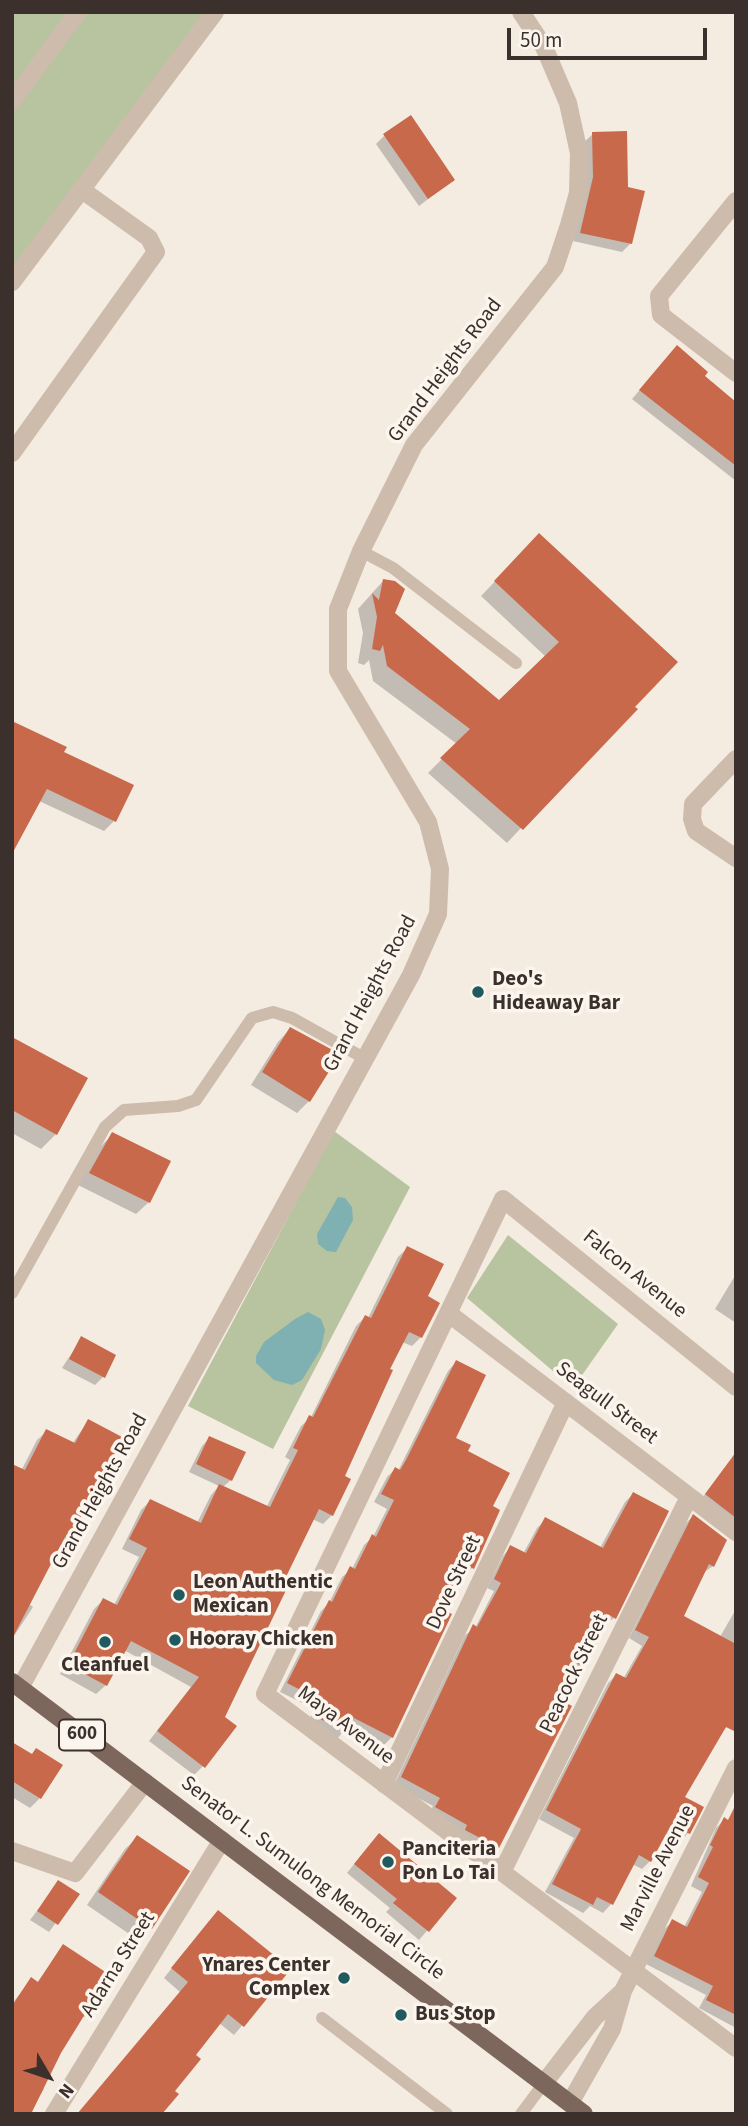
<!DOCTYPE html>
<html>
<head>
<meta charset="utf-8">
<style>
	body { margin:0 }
	#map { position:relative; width:748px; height:2126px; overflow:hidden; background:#f4ebe1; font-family:"Source Sans 3",sans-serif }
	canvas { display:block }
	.frame { position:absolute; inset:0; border:14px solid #3b302b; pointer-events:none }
	.north { position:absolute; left:14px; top:2042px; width:70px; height:70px; -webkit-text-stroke:5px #fbf5ee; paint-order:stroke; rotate:129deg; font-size:19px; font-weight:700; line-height:28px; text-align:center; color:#3b302b }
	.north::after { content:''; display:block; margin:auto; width:24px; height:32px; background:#3b302b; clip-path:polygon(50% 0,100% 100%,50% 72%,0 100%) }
	.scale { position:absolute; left:507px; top:28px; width:200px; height:32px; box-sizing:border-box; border:4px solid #3b302b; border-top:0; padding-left:9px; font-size:21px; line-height:24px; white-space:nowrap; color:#3b302b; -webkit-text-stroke:5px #fbf5ee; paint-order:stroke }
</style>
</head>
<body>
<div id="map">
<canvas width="748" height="2126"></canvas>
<div class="frame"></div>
<div class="north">N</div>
<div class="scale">50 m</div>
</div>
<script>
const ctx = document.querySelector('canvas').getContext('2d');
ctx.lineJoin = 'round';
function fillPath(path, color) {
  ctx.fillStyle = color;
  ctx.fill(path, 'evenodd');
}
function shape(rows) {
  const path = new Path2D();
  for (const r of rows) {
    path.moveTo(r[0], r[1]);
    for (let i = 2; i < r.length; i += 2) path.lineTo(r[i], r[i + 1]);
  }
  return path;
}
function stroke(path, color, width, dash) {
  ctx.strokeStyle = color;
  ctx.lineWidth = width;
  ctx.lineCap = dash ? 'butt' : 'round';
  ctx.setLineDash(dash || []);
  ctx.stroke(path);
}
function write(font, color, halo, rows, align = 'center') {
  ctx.font = font + ' "Source Sans 3",sans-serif';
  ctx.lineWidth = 7;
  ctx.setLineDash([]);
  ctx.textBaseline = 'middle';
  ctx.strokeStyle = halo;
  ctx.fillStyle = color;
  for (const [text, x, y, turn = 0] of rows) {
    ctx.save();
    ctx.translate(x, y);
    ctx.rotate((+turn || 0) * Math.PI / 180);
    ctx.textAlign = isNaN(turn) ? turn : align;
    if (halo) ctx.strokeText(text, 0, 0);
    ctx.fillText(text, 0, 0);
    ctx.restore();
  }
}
fillPath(shape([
	[12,12,219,12,12,273],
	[334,1131,410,1187,273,1449,188,1406],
	[508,1235,618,1324,573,1388,467,1298]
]), '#b8c4a0');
fillPath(shape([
	[338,1197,345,1198,352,1207,353,1220,336,1252,327,1251,318,1244,317,1234],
	[308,1312,321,1319,325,1330,321,1349,302,1380,292,1385,274,1380,256,1363,256,1356,264,1342,295,1319]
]), '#7fb0b2');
fillPath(shape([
	[593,134,626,189,631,243,622,252,573,241,585,186,584,142],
	[384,136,453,180,419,206,376,144],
	[669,356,703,376,736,404,736,481,632,399],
	[525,550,675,662,507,843,428,773,457,744,373,681,369,660,364,665,358,663,363,633,358,609,383,581,393,614,500,702,546,657,481,596],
	[62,753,114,821,104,831,39,801],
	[290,1029,309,1101,297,1113,251,1085,278,1042],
	[12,1039,56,1134,41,1149,12,1133],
	[113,1134,149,1202,136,1214,78,1185,100,1147],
	[407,1248,425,1297,438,1303,421,1337,412,1346,402,1342,343,1477,332,1515,323,1524,312,1519,281,1582,203,1766,194,1775,149,1741,191,1687,124,1650,106,1685,96,1694,60,1674,94,1609,103,1600,114,1605,139,1557,122,1549,141,1510,150,1501,197,1523,211,1495,219,1486,189,1472,202,1446,210,1438,231,1480,223,1487,266,1508,290,1460,285,1457,301,1426,311,1417,356,1326,365,1317,368,1318,398,1257],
	[736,1274,736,1323,715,1309],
	[81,1339,103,1377,95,1385,62,1368],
	[456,1362,454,1439,466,1451,490,1506,472,1568,464,1576,458,1573,439,1610,392,1737,384,1745,347,1727,337,1739,307,1724,315,1709,280,1692,321,1611,329,1603,342,1577,352,1569,364,1545,373,1537,387,1509,374,1502,387,1477,395,1469,398,1471,448,1371],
	[88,1421,68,1538,58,1548,29,1604,33,1607,12,1639,12,1466,21,1471,37,1440,47,1431,72,1444],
	[736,1454,736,1522,702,1498],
	[633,1494,667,1512,614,1618,604,1625,583,1666,574,1674,569,1671,554,1699,498,1847,489,1855,428,1816,433,1806,394,1785,465,1635,475,1628,494,1591,487,1588,503,1556,511,1547,523,1554,537,1528,545,1520,600,1548,625,1502],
	[693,1516,713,1566,703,1573,682,1616,720,1637,736,1609,736,1717,719,1735,683,1798,701,1807,688,1833,680,1842,665,1833,650,1861,642,1869,632,1864,611,1904,603,1913,590,1906,583,1913,545,1892,574,1838,539,1819,608,1683,616,1675,623,1679,642,1646,629,1638,685,1524],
	[12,1745,30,1756,36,1750,40,1798,30,1808,12,1797],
	[724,1820,729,1822,736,1820,736,2028,699,2008,706,1995,646,1964,664,1929,673,1921,684,1927,702,1892,691,1886,716,1828],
	[138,1837,150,1927,138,1940,87,1905,125,1849],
	[371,1843,455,1898,419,1940,386,1912,390,1908,347,1873],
	[59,1882,77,1894,49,1932,30,1920],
	[209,1921,289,1970,234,2035,219,2023,194,2056,172,2091,180,1992,164,1978],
	[63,1947,94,2008,85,2017,82,2016,40,2086,44,2089,29,2114,12,2114,12,2004,31,1979,37,1983]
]), '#0003');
fillPath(shape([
	[411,115,455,180,428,199,383,134],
	[627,131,628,187,645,191,632,244,580,233,593,177,592,132],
	[677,345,708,372,705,376,736,402,736,466,639,390],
	[539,533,678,662,635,707,638,709,523,830,440,758,470,729,387,666,383,645,380,651,372,649,377,617,372,593,379,600,383,579,395,581,405,589,395,613,499,700,559,642,494,581],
	[12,721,67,747,64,752,134,785,116,822,47,789,12,854],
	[290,1027,340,1054,310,1102,262,1072],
	[12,1037,88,1078,57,1135,12,1110],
	[112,1132,171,1161,150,1203,89,1173],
	[407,1246,444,1264,428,1296,440,1303,422,1338,409,1332,390,1369,393,1370,345,1476,351,1479,333,1516,319,1509,284,1581,289,1584,225,1717,237,1726,205,1768,157,1731,199,1677,131,1641,107,1686,68,1665,103,1598,117,1605,147,1548,129,1539,150,1499,201,1523,219,1484,270,1507,298,1450,293,1448,309,1415,313,1417,365,1315,371,1318],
	[81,1336,116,1355,105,1378,69,1359],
	[456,1360,486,1375,456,1438,471,1445,468,1451,510,1473,493,1506,500,1510,474,1569,464,1564,442,1609,452,1614,393,1738,354,1718,347,1732,314,1716,322,1701,287,1683,329,1600,332,1602,350,1566,355,1569,372,1534,376,1537,394,1500,381,1494,395,1467,400,1470,406,1460],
	[88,1419,124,1438,69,1539,65,1537,12,1639,12,1464,25,1470,46,1429,75,1443],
	[209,1436,246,1452,232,1481,196,1464],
	[736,1452,736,1518,705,1494],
	[633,1492,669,1511,616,1619,611,1616,584,1667,576,1663,557,1698,572,1706,499,1848,465,1830,467,1825,435,1807,440,1798,401,1777,473,1624,477,1627,501,1583,494,1579,510,1545,526,1553,545,1517,603,1548],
	[693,1514,727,1540,714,1567,709,1564,684,1616,736,1644,736,1732,726,1727,685,1797,704,1807,690,1834,671,1825,651,1862,639,1855,613,1905,597,1897,593,1905,552,1884,581,1829,546,1810,616,1673,626,1678,649,1637,635,1630],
	[12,1742,32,1754,36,1748,63,1765,41,1799,12,1781],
	[736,1804,736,2015,706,2000,713,1986,654,1956,672,1919,687,1927,709,1883,698,1877,713,1847,710,1845,724,1817,728,1820],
	[379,1833,457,1898,429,1932,393,1903,397,1899,354,1864],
	[137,1835,190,1871,152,1929,98,1892],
	[58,1880,80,1894,58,1925,37,1911],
	[218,1910,291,1969,244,2027,228,2014,196,2055,201,2059,175,2091,179,2094,162,2114,77,2114,188,1982,171,1968],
	[63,1944,116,1979,95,2010,90,2006,61,2053,31,2114,12,2114,12,2006,31,1977,38,1982]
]), '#c8694b');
stroke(shape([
	[361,551,393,568,516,663],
	[12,1293,105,1127,124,1110,178,1106,196,1100,252,1018,273,1012,292,1018,364,1058],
	[322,2018,447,2114],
	[521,2114,544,2083]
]), '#cdbbac', 12);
stroke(shape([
	[12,101,78,12],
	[736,201,659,296,661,315,736,373],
	[12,282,215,12],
	[12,453,156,252,149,238,82,190],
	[736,759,693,804,692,819,696,831,736,858],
	[448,1313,736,1532],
	[736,1387,503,1199,265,1694,736,2048],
	[20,1688,411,975,438,914,440,869,428,822,338,671,338,609,361,551,414,445,555,267,569,225,578,193,579,153,568,103,544,47,521,12],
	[384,1784,566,1402],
	[12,1851,75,1873,145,1782],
	[502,1872,689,1497],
	[544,2083,595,2017,623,1991],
	[570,2103,612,2029,623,1991,736,1768],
	[54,2114,222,1840]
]), '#cdbbac', 18);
stroke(shape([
	[12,1682,584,2114]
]), '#7d675c', 18);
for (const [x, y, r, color] of [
	[478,992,7,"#1f5a5e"],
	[179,1595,7,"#1f5a5e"],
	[175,1640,7,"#1f5a5e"],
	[105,1642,7,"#1f5a5e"],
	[388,1862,7,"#1f5a5e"],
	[344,1978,7,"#1f5a5e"],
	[401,2015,7,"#1f5a5e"]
]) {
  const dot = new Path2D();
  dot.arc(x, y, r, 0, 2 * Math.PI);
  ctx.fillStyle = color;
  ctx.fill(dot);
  stroke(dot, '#fbf5ee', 2.5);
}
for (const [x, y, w] of [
	[82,1735,46]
]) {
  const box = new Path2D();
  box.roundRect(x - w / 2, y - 15.5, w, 31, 5);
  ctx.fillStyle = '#fbf5ee';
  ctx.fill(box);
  stroke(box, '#3b302b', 2);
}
write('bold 19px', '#3b302b', null, [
	["600",82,1735]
]);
write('21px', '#3b302b', '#fbf5ee', [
	["Grand Heights Road",446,371,-53],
	["Grand Heights Road",371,994,-62],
	["Falcon Avenue",634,1275,39],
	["Seagull Street",606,1404,37],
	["Grand Heights Road",101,1492,-61],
	["Dove Street",455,1583,-65],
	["Peacock Street",575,1674,-64],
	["Maya Avenue",345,1726,37],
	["Marville Avenue",659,1869,-63],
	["Senator L. Sumulong Memorial Circle",312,1879,37],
	["Adarna Street",119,1965,-58]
]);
write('bold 21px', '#3b302b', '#fbf5ee', [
	["Deo's",492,980],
	["Hideaway Bar",492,1004],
	["Leon Authentic",193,1583],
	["Mexican",193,1607],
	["Hooray Chicken",189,1640],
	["Cleanfuel",105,1666,"center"],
	["Panciteria",402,1850],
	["Pon Lo Tai",402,1874],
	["Ynares Center",330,1966,"right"],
	["Complex",330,1990,"right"],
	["Bus Stop",415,2015]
], 'left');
</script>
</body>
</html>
